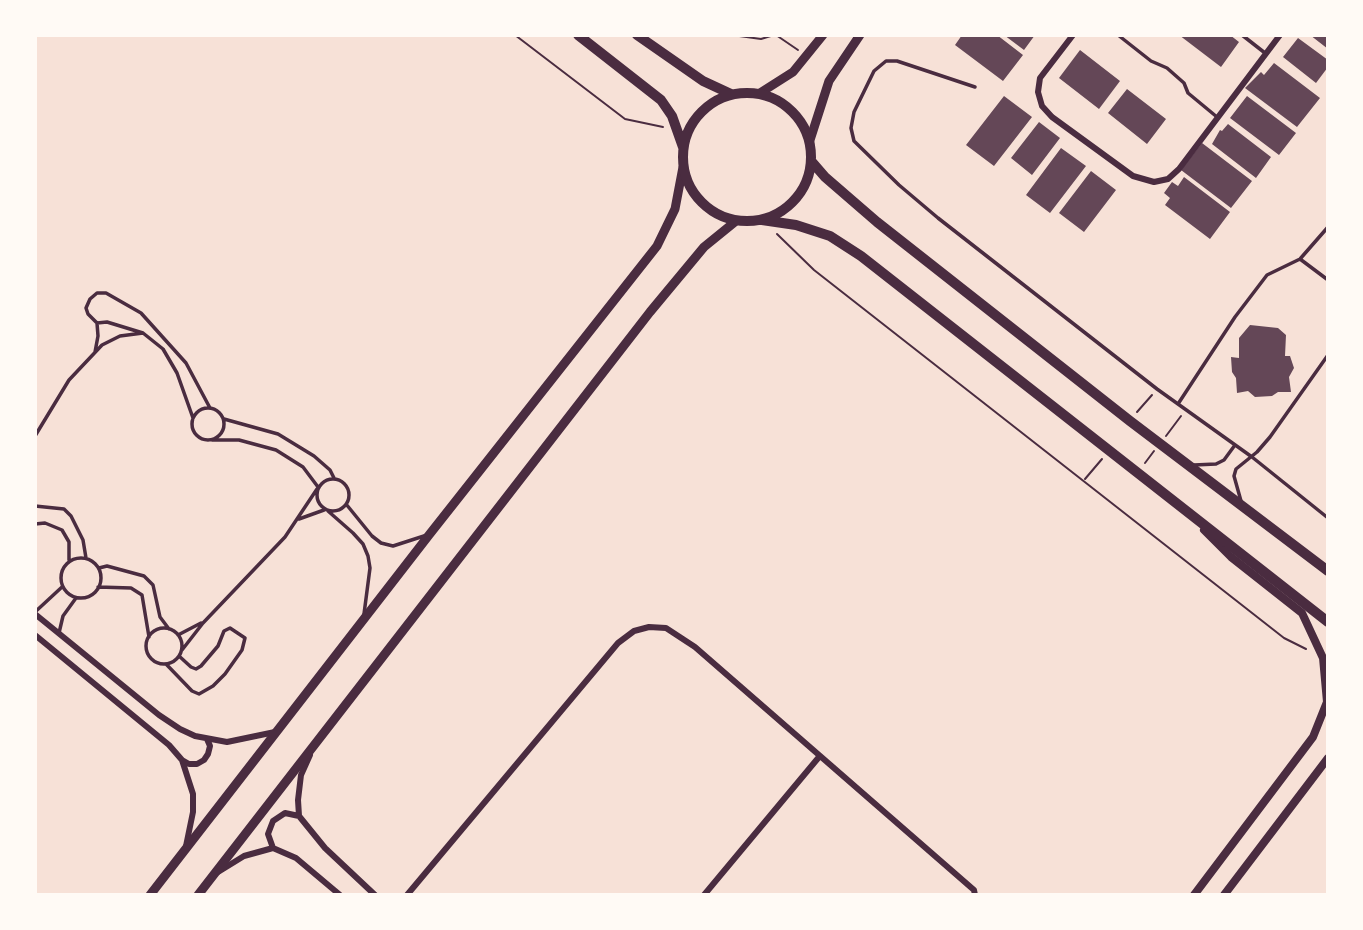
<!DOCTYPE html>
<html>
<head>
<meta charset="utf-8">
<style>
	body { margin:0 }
	#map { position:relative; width:1363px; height:930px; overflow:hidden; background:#f7e1d7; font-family:Arial,sans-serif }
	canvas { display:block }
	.frame { position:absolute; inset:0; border:37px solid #fffaf5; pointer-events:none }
</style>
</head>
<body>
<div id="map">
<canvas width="1363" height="930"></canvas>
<div class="frame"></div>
</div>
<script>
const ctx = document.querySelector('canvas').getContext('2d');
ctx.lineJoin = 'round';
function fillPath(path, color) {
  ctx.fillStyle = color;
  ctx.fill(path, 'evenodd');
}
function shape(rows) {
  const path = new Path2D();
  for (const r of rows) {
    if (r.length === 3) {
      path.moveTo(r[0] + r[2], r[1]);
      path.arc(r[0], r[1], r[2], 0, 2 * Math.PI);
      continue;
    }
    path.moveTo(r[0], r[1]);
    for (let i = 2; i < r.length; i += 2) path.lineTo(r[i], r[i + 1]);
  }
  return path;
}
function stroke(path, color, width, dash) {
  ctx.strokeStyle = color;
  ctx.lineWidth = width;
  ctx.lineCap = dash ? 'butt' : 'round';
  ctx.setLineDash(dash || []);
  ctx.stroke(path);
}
fillPath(shape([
	[962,35,997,35,1023,55,1003,81,955,45],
	[1004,35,1035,35,1024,50],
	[1179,35,1230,35,1239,42,1221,67],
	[1310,35,1328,35,1328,49],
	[1298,38,1328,60,1328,67,1316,83,1283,57],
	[1080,50,1120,81,1099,109,1059,78],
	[1274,63,1320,98,1297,127,1245,88,1261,72,1264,75],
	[1127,89,1166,119,1147,144,1108,113],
	[1004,96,1032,117,994,166,966,145],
	[1247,96,1296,133,1279,155,1230,118],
	[1039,122,1060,138,1032,175,1011,158],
	[1228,124,1271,157,1256,178,1212,144,1220,130,1222,131],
	[1202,143,1252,181,1231,208,1181,170],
	[1061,148,1086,166,1050,213,1026,195],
	[1091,171,1116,190,1084,232,1059,213],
	[1184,177,1230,212,1210,239,1165,205,1170,198,1164,193,1172,182,1178,186],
	[1250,325,1278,328,1286,335,1285,356,1290,356,1294,368,1289,377,1291,392,1278,392,1272,396,1255,397,1248,391,1237,393,1236,378,1232,372,1231,357,1239,358,1239,338]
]), '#644757');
stroke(shape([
	[515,35,625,119,663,127],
	[732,35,761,39,774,35],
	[776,35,798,50],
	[777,234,814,270,1284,638,1306,649],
	[1137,412,1152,395],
	[1166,436,1181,416],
	[1145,463,1154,451],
	[1085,479,1102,459]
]), '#4a2c40', 2);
stroke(shape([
	[1118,35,1151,61,1167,68,1184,83,1188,93,1217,117],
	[1242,35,1265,53],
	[975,87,897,61,886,61,874,71,854,112,851,128,854,141,899,185,938,218,1157,389,1252,457,1328,518],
	[1300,259,1328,280],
	[97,323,107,322,143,333,163,349,177,373,193,418],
	[95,352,98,336,97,323,88,314,86,308,90,299,97,293,106,293,141,313,186,363,210,408],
	[1178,404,1235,317,1267,275,1300,259,1328,227],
	[208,424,16],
	[224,419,278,434,314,456,330,470,334,478],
	[35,436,69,380,102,345,120,336,143,333],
	[212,440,239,440,276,450,303,467,318,487],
	[1194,465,1216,464,1224,460,1235,445],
	[333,495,16],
	[1241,501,1234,476,1236,469,1257,452,1270,437,1328,355],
	[346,504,372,536,381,543,393,546,427,535],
	[35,506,64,509,71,516,83,540,86,558],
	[328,511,353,533,363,544,368,556,370,568,364,614],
	[299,519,324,510],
	[35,524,45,523,62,530,69,542,69,560],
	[81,578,20],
	[99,568,107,566,144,576,153,585,160,617,169,629],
	[98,587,131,588,142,595,149,637],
	[35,612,62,587],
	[164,646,18],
	[59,633,63,616,76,598],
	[178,635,201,623],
	[182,650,203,623,285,537,317,489],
	[166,664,192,691,199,694,213,686,225,674,242,650,245,638,230,628,224,631,218,646,201,666,196,669,191,667,179,656]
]), '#4a2c40', 3.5);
stroke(shape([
	[1073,35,1040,78,1038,92,1042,106,1052,117,1133,176,1154,182,1168,179,1179,169,1280,35],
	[35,614,159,715,180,729,195,736,227,742,275,732],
	[35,635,169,745,182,760,193,794,193,812,186,846],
	[310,755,301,775,298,800,299,816,325,848,375,895],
	[182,760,189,764,197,764,204,760,208,754,210,746,207,739],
	[273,848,268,834,273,821,285,813,299,816],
	[218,872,244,856,273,848,296,858,340,895],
	[407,895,618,643,634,631,649,627,666,628,695,647,974,890,975,895],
	[704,895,819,757]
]), '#4a2c40', 6);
stroke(shape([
	[1194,895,1313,737,1327,702,1323,658,1302,613,1231,557,1204,530],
	[1224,895,1328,758]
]), '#4a2c40', 8);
stroke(shape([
	[760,93,793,72,823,35],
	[810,140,829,81,860,35],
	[150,895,429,535,657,246,675,209,683,167],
	[198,895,650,312,704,247,736,221]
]), '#4a2c40', 9);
stroke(shape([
	[578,35,661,100,672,116,683,147],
	[637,35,703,81,731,94],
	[747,157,64],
	[812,162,825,177,877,222,1130,421,1328,571],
	[762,220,796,225,830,236,861,256,1328,622]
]), '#4a2c40', 10);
</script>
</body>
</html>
